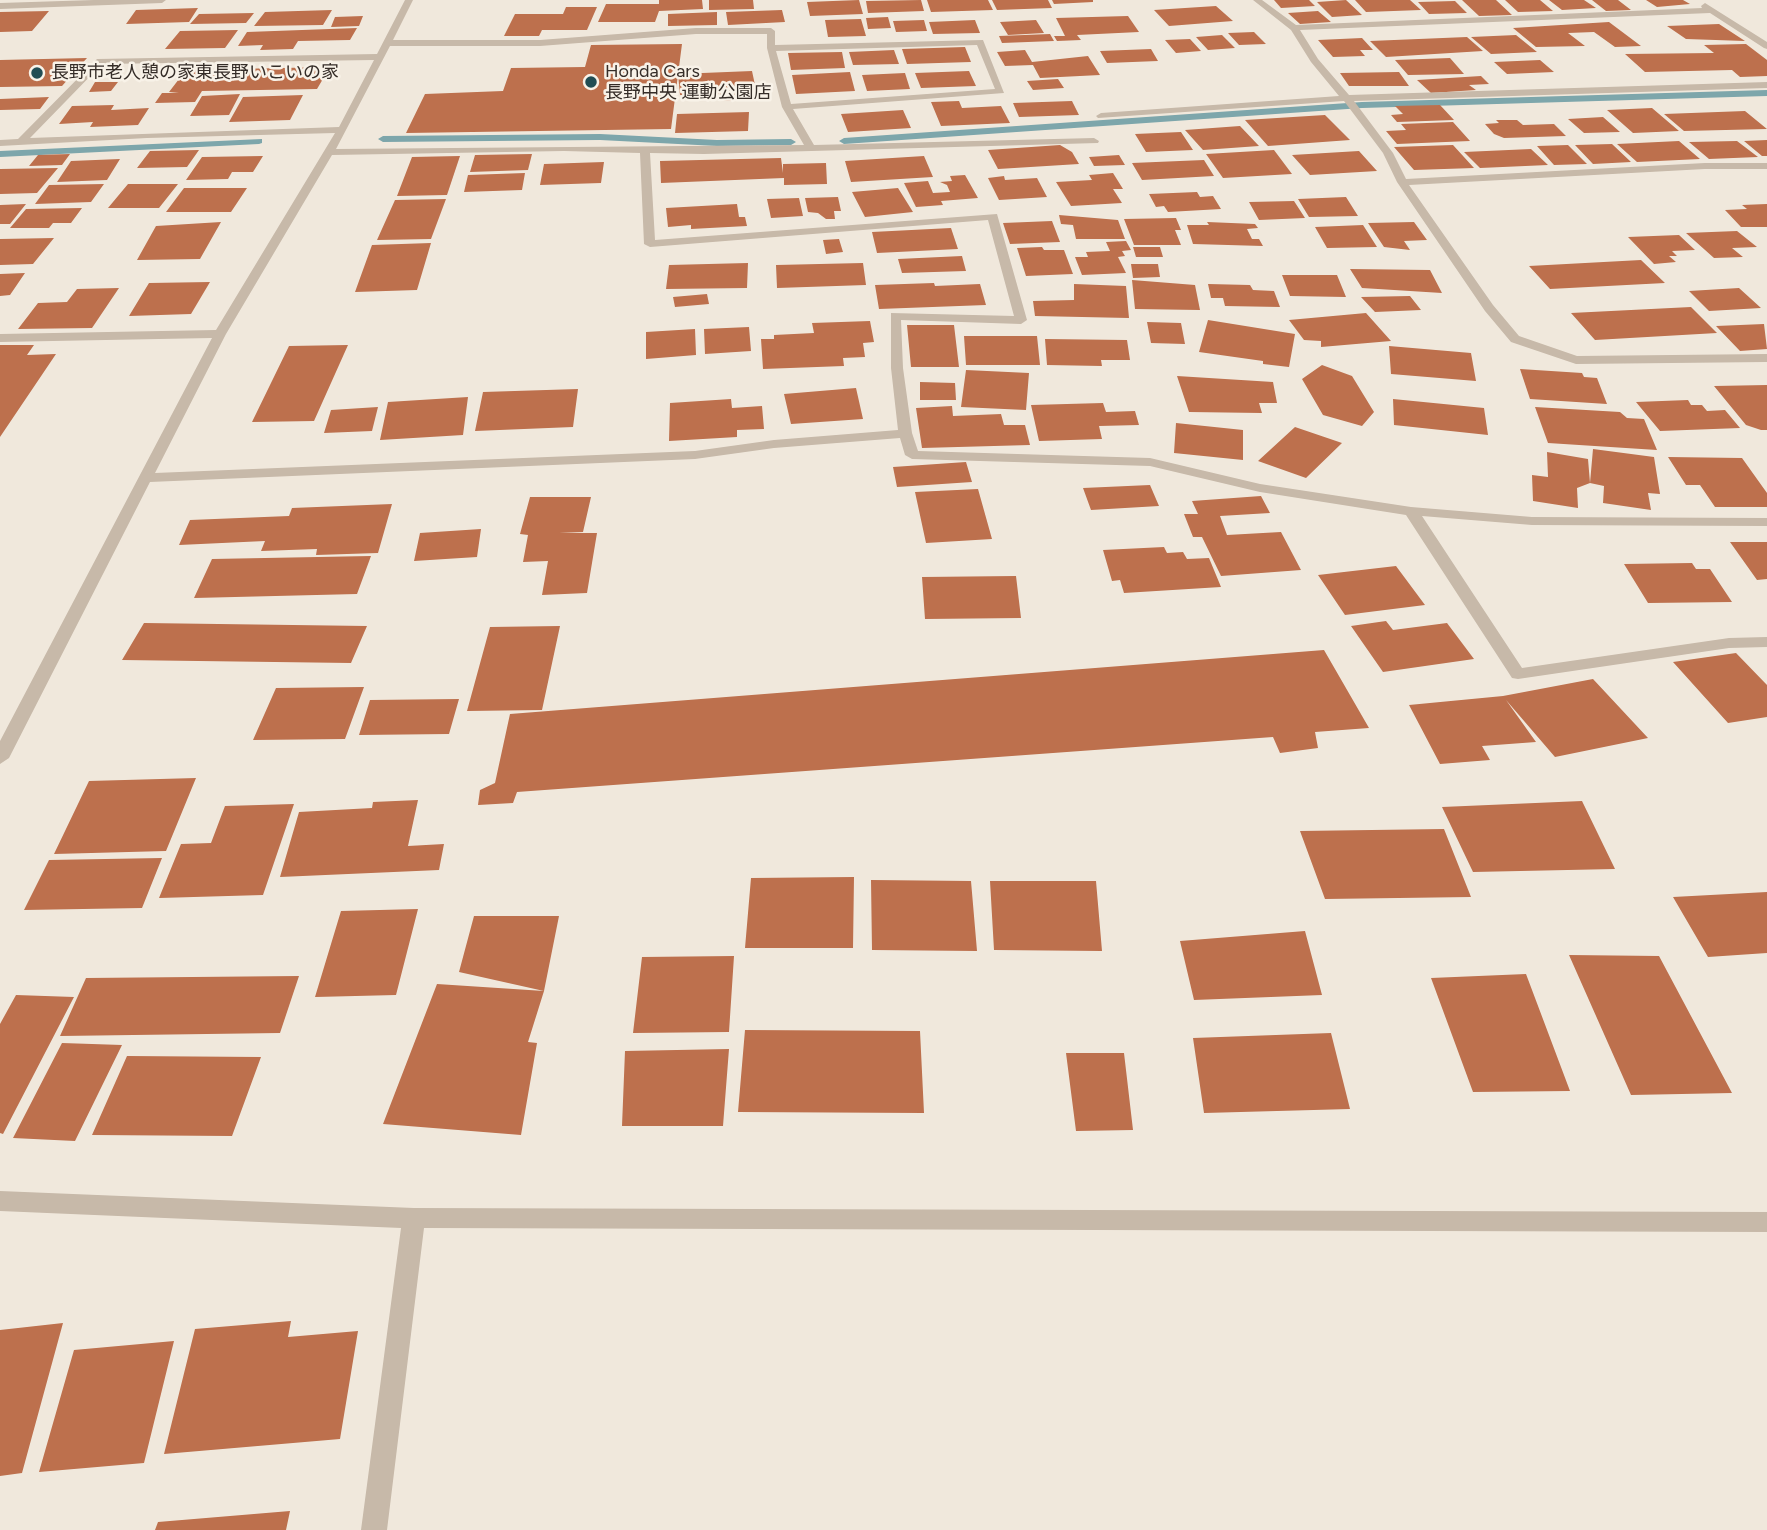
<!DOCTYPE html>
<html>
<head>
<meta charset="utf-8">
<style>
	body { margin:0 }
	canvas { display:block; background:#f0e8dc }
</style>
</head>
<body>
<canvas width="1767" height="1530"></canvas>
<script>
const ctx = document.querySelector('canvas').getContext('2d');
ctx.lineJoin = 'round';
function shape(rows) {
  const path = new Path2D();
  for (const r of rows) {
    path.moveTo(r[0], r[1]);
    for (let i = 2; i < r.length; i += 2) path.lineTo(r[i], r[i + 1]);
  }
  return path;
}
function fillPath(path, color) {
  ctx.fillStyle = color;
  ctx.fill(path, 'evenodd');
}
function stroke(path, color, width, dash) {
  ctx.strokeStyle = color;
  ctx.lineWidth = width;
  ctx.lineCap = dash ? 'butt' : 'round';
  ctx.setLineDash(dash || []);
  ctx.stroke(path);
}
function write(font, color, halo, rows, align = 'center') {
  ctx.font = font + ' Figtree,"Noto Sans JP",sans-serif';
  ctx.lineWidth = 5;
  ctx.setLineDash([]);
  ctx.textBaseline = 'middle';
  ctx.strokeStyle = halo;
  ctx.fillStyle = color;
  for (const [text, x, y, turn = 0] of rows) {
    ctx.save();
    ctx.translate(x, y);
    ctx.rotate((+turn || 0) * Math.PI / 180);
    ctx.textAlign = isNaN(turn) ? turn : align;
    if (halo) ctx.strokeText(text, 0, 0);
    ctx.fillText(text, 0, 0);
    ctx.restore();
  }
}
fillPath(shape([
	[1767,90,1767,96,1362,108,844,144,839,141,844,138,1362,102,1767,90],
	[600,134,717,140,791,139,796,142,791,145,717,146,600,140,383,142,378,139,383,136,600,134],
	[262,139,262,143,259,144,0,157,0,151,262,139]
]), '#7da6ab');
fillPath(shape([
	[659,0,702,0,703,9,659,11,655,22,598,22,606,4,659,4],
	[709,0,753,0,754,9,709,10],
	[859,0,863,14,810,16,807,2],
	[921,0,924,11,868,13,866,1],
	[927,0,988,0,993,10,931,12],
	[992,0,1048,0,1052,8,997,10],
	[1052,0,1093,0,1093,2,1054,4],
	[1274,0,1309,0,1315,6,1281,8],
	[1346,0,1362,15,1332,17,1317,2],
	[1355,0,1410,0,1421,10,1366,12],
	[1462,0,1496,0,1512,15,1479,16],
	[1505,0,1540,0,1553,11,1518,12],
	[1549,0,1584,0,1596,8,1562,10],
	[1592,0,1618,0,1631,10,1606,11],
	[1646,0,1683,0,1690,4,1657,7],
	[1455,1,1467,13,1429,14,1418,2],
	[1216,6,1233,21,1169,26,1154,10],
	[566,7,597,7,587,30,542,30,539,36,504,36,515,14,563,14],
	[198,8,189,22,126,24,136,10],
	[332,10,323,25,254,26,265,12],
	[782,10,785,22,728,25,726,12],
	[49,11,32,31,0,32,0,12],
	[1318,11,1331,22,1300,24,1288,13],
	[717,12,717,25,668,26,668,14],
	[254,13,246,23,190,24,199,14],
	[363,16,359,26,331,27,335,17],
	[1128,16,1139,32,1077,35,1081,40,1057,41,1054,36,1065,36,1056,18],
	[888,17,891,28,868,29,866,18],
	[861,19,866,36,828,37,825,20],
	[924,20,927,31,896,32,893,21],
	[975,20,980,33,933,34,929,22],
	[1036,20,1044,33,1008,35,1000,22],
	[1609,22,1641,46,1615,47,1594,32,1568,33,1585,46,1536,47,1513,28],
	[1719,24,1745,41,1686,39,1667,26],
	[357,28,350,40,298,41,293,49,260,50,263,45,238,46,247,32],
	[238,30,225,48,165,49,180,31],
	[1254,32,1266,44,1239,45,1228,33],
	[1050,34,1054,41,1002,43,999,36],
	[1222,35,1235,48,1208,50,1196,37],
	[1516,35,1537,52,1491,54,1471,37],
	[1467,37,1483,51,1386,57,1370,41],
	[1362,38,1373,50,1360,50,1365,56,1333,57,1318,40],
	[1190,39,1201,51,1176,53,1165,40],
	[682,44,671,129,406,133,425,94,503,91,511,68,585,67,591,45],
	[1746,44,1767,60,1767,76,1740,77,1732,70,1645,72,1625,54,1714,53,1704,45],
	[965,47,971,62,907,64,902,49],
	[1151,49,1158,61,1107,63,1100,51],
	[894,50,899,64,853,65,849,52],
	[1025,50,1032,62,1088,56,1100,75,1040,78,1033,65,1005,66,997,52],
	[842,52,845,68,791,70,788,53],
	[87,58,62,86,0,87,0,60],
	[1450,58,1464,74,1408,75,1395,60],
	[1540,60,1554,72,1507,74,1494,62],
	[330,67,317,89,202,91,195,102,155,103,162,93,179,93,169,92,186,70],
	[752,71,758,99,722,101,720,94,680,95,678,74],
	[969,71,976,86,921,88,915,73],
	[850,72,855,91,796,94,792,75],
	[1399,72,1409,86,1349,86,1340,73],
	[905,73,910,89,867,91,862,75],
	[1481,76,1489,84,1469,85,1476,90,1431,93,1417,80],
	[1058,79,1064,88,1033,90,1027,81],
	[95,82,118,82,111,91,89,92],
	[240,94,229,115,190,116,202,96],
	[303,95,290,120,229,122,243,97],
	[49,97,40,109,0,110,0,99],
	[959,101,962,108,1001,106,1010,123,941,126,931,102],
	[1072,101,1079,115,1019,117,1013,103],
	[114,105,111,110,149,108,138,125,90,127,93,122,59,124,72,106],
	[1440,105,1454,120,1397,122,1391,115,1403,114,1395,106],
	[1652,108,1679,131,1633,133,1607,110],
	[903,110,911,128,848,132,841,114],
	[1745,111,1767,129,1684,131,1664,114],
	[749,112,748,131,675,133,677,114],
	[1325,115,1350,140,1268,146,1245,120],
	[1603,117,1620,132,1584,133,1568,119],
	[1496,120,1517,120,1523,125,1554,124,1566,136,1504,138,1494,134,1485,124,1499,123],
	[1453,122,1470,141,1397,144,1386,131,1406,130,1401,124],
	[1240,126,1259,146,1203,150,1185,130],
	[1181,132,1193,150,1146,152,1135,134],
	[1767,140,1767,156,1762,156,1744,141],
	[1679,141,1700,159,1637,162,1617,144],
	[1737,141,1758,157,1709,159,1689,142],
	[1612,144,1631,162,1593,164,1575,145],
	[1060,145,1072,152,1079,164,998,169,988,150],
	[1453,145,1474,168,1414,170,1394,147],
	[1568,145,1587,164,1554,165,1537,146],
	[1531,149,1548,165,1480,168,1464,152],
	[199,150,187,167,137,168,150,151],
	[1274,150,1292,174,1223,178,1206,154],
	[1359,151,1377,171,1310,175,1292,155],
	[70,154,62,165,29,166,38,155],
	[532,154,528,170,470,172,475,155],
	[1119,155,1125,165,1094,166,1089,157],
	[263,156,253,172,232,172,228,179,186,180,202,157],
	[460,156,447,195,397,196,412,157],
	[924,156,933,177,851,182,845,161],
	[781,158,783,173,783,164,826,163,827,184,784,185,784,178,661,183,660,161],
	[120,159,107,180,57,182,71,161],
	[1204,160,1214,176,1142,180,1132,163],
	[604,162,601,183,540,185,544,164],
	[58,168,37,193,0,194,0,169],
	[525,173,522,190,464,192,468,175],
	[1113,173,1123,189,1113,189,1122,203,1071,206,1056,182,1092,180,1089,175],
	[965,175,978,198,941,201,943,205,916,207,904,183,928,181,933,193,950,192,947,185,940,182,952,181,950,176],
	[1004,176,1005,180,1037,178,1047,197,999,200,988,178],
	[104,184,91,202,35,204,49,185],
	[128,184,178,184,159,208,108,208],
	[184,188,247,188,231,212,166,212],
	[898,188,913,212,865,217,852,192],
	[1197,192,1200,197,1213,196,1221,209,1168,212,1164,206,1156,207,1149,194],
	[838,197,841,211,834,211,835,219,826,219,818,213,808,212,805,198],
	[1346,197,1358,216,1309,217,1298,199],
	[799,198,803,216,771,218,767,199],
	[446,199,431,239,377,240,395,200],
	[1294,201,1305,218,1259,220,1249,202],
	[26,204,10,224,0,224,0,205],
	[737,204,739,217,745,217,747,226,691,229,691,225,668,227,666,208],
	[1767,204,1767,227,1741,227,1725,210,1747,209,1742,205],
	[82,208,71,223,53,223,49,228,10,228,26,209],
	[1059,215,1118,220,1125,239,1076,239,1073,225,1061,224],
	[1176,218,1181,230,1175,230,1181,245,1134,245,1124,219],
	[1052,221,1060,242,1010,244,1003,223],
	[221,222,200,259,137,260,156,226],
	[1207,222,1255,224,1258,228,1247,229,1252,239,1259,239,1263,246,1193,244,1187,225,1209,225],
	[1414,222,1427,240,1404,241,1410,250,1384,247,1368,223],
	[1363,225,1377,247,1327,248,1315,227],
	[951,228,958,249,877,253,872,232],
	[1737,231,1757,247,1732,248,1743,257,1714,258,1686,233],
	[1679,235,1695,250,1672,251,1677,256,1669,256,1676,262,1654,264,1628,237],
	[54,238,33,264,0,265,0,239],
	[839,239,843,252,826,254,823,240],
	[1126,241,1131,250,1122,251,1125,256,1118,257,1126,273,1082,275,1075,257,1088,257,1086,252,1110,251,1106,242],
	[431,243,417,290,355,292,372,245],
	[1042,247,1044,250,1064,250,1073,274,1026,276,1017,248],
	[1133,247,1160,247,1163,257,1136,257],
	[962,256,966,271,902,273,898,259],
	[1641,260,1665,283,1550,289,1529,266],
	[748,263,747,288,666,289,669,265],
	[863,263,866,285,777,288,776,265],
	[1131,264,1158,264,1160,277,1133,278],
	[1350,269,1430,270,1442,293,1362,288],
	[25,273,10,295,0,296,0,274],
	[1282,275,1337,275,1346,297,1290,296],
	[1132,280,1195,285,1200,310,1135,309],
	[210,282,191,314,129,316,149,283],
	[934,283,935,286,980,284,986,305,879,309,875,285],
	[1074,284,1126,286,1129,318,1035,316,1033,301,1074,300],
	[1208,284,1250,285,1253,290,1274,291,1280,307,1225,306,1223,298,1211,298],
	[119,288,92,328,18,329,38,303,67,302,77,289],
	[1739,288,1761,308,1709,311,1689,291],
	[707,294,709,304,675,307,673,297],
	[1410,296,1421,310,1375,312,1361,297],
	[1691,307,1717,333,1595,340,1571,313],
	[1366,313,1391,341,1321,347,1321,341,1304,340,1289,320],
	[1208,320,1295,334,1289,367,1263,364,1263,361,1199,352],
	[870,321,874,342,863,343,865,357,843,358,844,366,763,369,761,339,774,339,774,335,814,333,812,323],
	[1147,322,1181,323,1185,344,1151,343],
	[1764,324,1767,349,1740,351,1716,326],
	[907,325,954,325,959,367,911,367],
	[749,327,751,351,705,354,704,329],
	[695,329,696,355,646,359,646,332],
	[964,336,1037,336,1040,365,966,365],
	[1045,339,1127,340,1130,360,1101,360,1102,366,1047,365],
	[0,345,34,345,27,355,56,354,0,437],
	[348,345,314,421,252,422,289,346],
	[1389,346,1471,353,1476,381,1391,374],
	[1322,365,1352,376,1374,412,1362,426,1323,415,1302,379],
	[1520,369,1582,373,1584,377,1597,378,1607,404,1530,399],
	[966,370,1029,373,1026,410,961,407],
	[1177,376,1273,382,1277,403,1259,403,1262,413,1189,412],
	[920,382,955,383,956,400,920,400],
	[1767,385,1767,430,1761,430,1746,425,1714,386],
	[856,388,863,419,791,424,784,394],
	[578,389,573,427,475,431,483,392],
	[468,397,463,435,380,440,388,402],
	[731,399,732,408,762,406,764,429,737,430,737,437,669,441,670,403],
	[1393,399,1484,408,1488,435,1394,425],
	[1688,400,1691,405,1702,405,1707,411,1725,410,1740,428,1660,431,1636,402],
	[1103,403,1106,412,1135,411,1139,425,1099,426,1102,439,1039,441,1031,405],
	[952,406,953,416,1001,414,1004,425,1025,425,1030,445,922,448,916,408],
	[378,407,372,431,324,433,331,410],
	[1535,407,1620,412,1627,418,1644,419,1657,450,1548,443],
	[1176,423,1243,430,1243,460,1174,453],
	[1295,427,1342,443,1306,478,1258,461],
	[1593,449,1654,457,1660,494,1648,493,1651,510,1603,503,1604,486,1590,483,1577,488,1578,508,1533,501,1532,475,1548,477,1547,452,1588,459,1590,483],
	[1668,457,1742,458,1767,493,1767,507,1715,507,1700,485,1686,485],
	[966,462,972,482,897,487,893,467],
	[1150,485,1159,506,1091,510,1083,488],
	[978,489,992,539,926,543,915,492],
	[1261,496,1270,513,1220,516,1227,535,1281,532,1301,570,1221,576,1202,537,1193,537,1184,514,1198,514,1192,501],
	[530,497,591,497,583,532,559,533,597,533,587,593,542,595,548,561,523,562,528,535,520,534],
	[392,504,378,553,316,555,317,549,261,551,265,541,179,545,190,520,289,516,292,508],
	[481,529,477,557,414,561,420,533],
	[1730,542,1767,542,1767,579,1757,580],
	[1164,547,1167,553,1183,552,1187,559,1209,558,1221,587,1124,593,1120,580,1112,581,1103,550],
	[371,556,357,594,194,598,212,559],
	[1692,563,1696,569,1710,569,1732,602,1648,603,1624,564],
	[1396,566,1425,605,1345,615,1318,575],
	[1016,576,1021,618,925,619,922,577],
	[1386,621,1393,630,1447,623,1474,659,1383,672,1351,626],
	[144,623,367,626,351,663,122,660],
	[560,626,542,710,467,711,490,627],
	[1324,650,1369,728,1315,732,1318,748,1280,753,1273,737,517,792,513,803,478,805,480,790,495,783,510,714],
	[1736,653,1767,685,1767,717,1728,723,1673,662],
	[1593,679,1648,738,1555,757,1506,700,1536,742,1482,746,1490,760,1440,764,1409,705,1503,696],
	[364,687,345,739,253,740,276,688],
	[459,699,449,734,359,735,370,700],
	[196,778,166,851,54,854,89,781],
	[418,800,408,846,444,844,439,870,280,877,299,812,372,808,373,802],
	[1582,801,1615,869,1473,872,1442,807],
	[294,804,263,895,159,898,181,844,211,843,225,806],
	[1444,829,1471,897,1325,899,1300,831],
	[162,858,142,908,24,910,49,860],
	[854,877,853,948,745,948,751,878],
	[871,880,971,881,977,951,872,950],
	[990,881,1096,881,1102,951,994,950],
	[1767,892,1767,953,1708,957,1673,897],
	[418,909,396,995,315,997,341,911],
	[474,916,559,916,544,991,528,1042,537,1043,521,1135,383,1124,437,984,544,991,459,972],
	[1305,931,1322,995,1194,1000,1180,941],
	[1569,955,1659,956,1732,1093,1631,1095],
	[734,956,729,1032,633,1033,642,957],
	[1526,974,1570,1091,1473,1092,1431,978],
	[299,976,280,1033,60,1036,86,978],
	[16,995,74,997,3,1134,0,1133,0,1024],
	[745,1030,920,1031,924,1113,738,1112],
	[1331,1033,1350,1109,1204,1113,1193,1038],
	[62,1043,122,1045,75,1141,13,1138],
	[729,1049,723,1126,622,1126,625,1051],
	[1066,1053,1124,1053,1133,1130,1076,1131],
	[127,1056,261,1057,232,1136,92,1135],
	[291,1321,288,1337,358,1331,340,1439,164,1454,195,1329],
	[63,1323,22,1473,0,1476,0,1330],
	[174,1341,144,1463,39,1472,74,1350],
	[290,1511,286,1530,155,1530,158,1522]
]), '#bd704d');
fillPath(shape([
	[94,0,166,0,162,3,0,9,0,3,94,0],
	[405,0,413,0,393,40,540,40,696,28,771,28,775,31,775,45,983,40,1004,93,793,109,814,145,1094,138,1099,141,1098,143,704,154,650,153,655,240,997,214,1027,320,1021,324,901,320,903,368,912,433,918,451,1150,458,1260,484,1411,507,1532,517,1767,518,1767,526,1532,525,1422,516,1522,668,1729,638,1767,637,1767,647,1729,648,1518,679,1512,678,1406,515,1260,492,1150,466,912,459,905,455,900,438,774,448,695,459,150,482,9,758,0,764,0,741,212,338,0,342,0,334,216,330,335,133,147,138,0,146,0,140,18,139,97,59,377,54,405,0],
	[696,34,767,34,767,48,782,107,804,145,336,149,390,46,540,46,696,34],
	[977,45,995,89,791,104,776,51,977,45],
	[374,60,339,127,30,138,102,64,374,60],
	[564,151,640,153,644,244,650,247,988,220,1014,316,891,313,891,368,898,430,774,440,695,451,155,473,226,334,332,155,564,151],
	[1253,0,1262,0,1296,25,1702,8,1701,6,1705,3,1767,42,1767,49,1764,48,1710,13,1300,30,1318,59,1349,95,1767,82,1767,88,1354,101,1393,153,1406,179,1705,163,1767,163,1767,169,1705,169,1409,185,1493,305,1519,336,1577,356,1767,354,1767,362,1576,364,1511,342,1485,311,1397,182,1383,153,1344,101,1098,118,1096,116,1101,113,1339,96,1311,62,1291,30,1253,0],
	[0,1191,414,1208,1767,1212,1767,1232,424,1228,387,1530,361,1530,401,1228,0,1211,0,1191]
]), '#c7b9a9');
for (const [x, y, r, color] of [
	[37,73,7,"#214d54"],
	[591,82,7,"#214d54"]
]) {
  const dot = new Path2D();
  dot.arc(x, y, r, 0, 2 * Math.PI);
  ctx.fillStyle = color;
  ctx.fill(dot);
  stroke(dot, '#f8f2e8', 2.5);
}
write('18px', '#352d28', '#f8f2e8', [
	["Honda Cars",605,72],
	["長野中央 運動公園店",605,93],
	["長野市老人憩の家東長野いこいの家",51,73]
], 'left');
</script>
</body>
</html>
